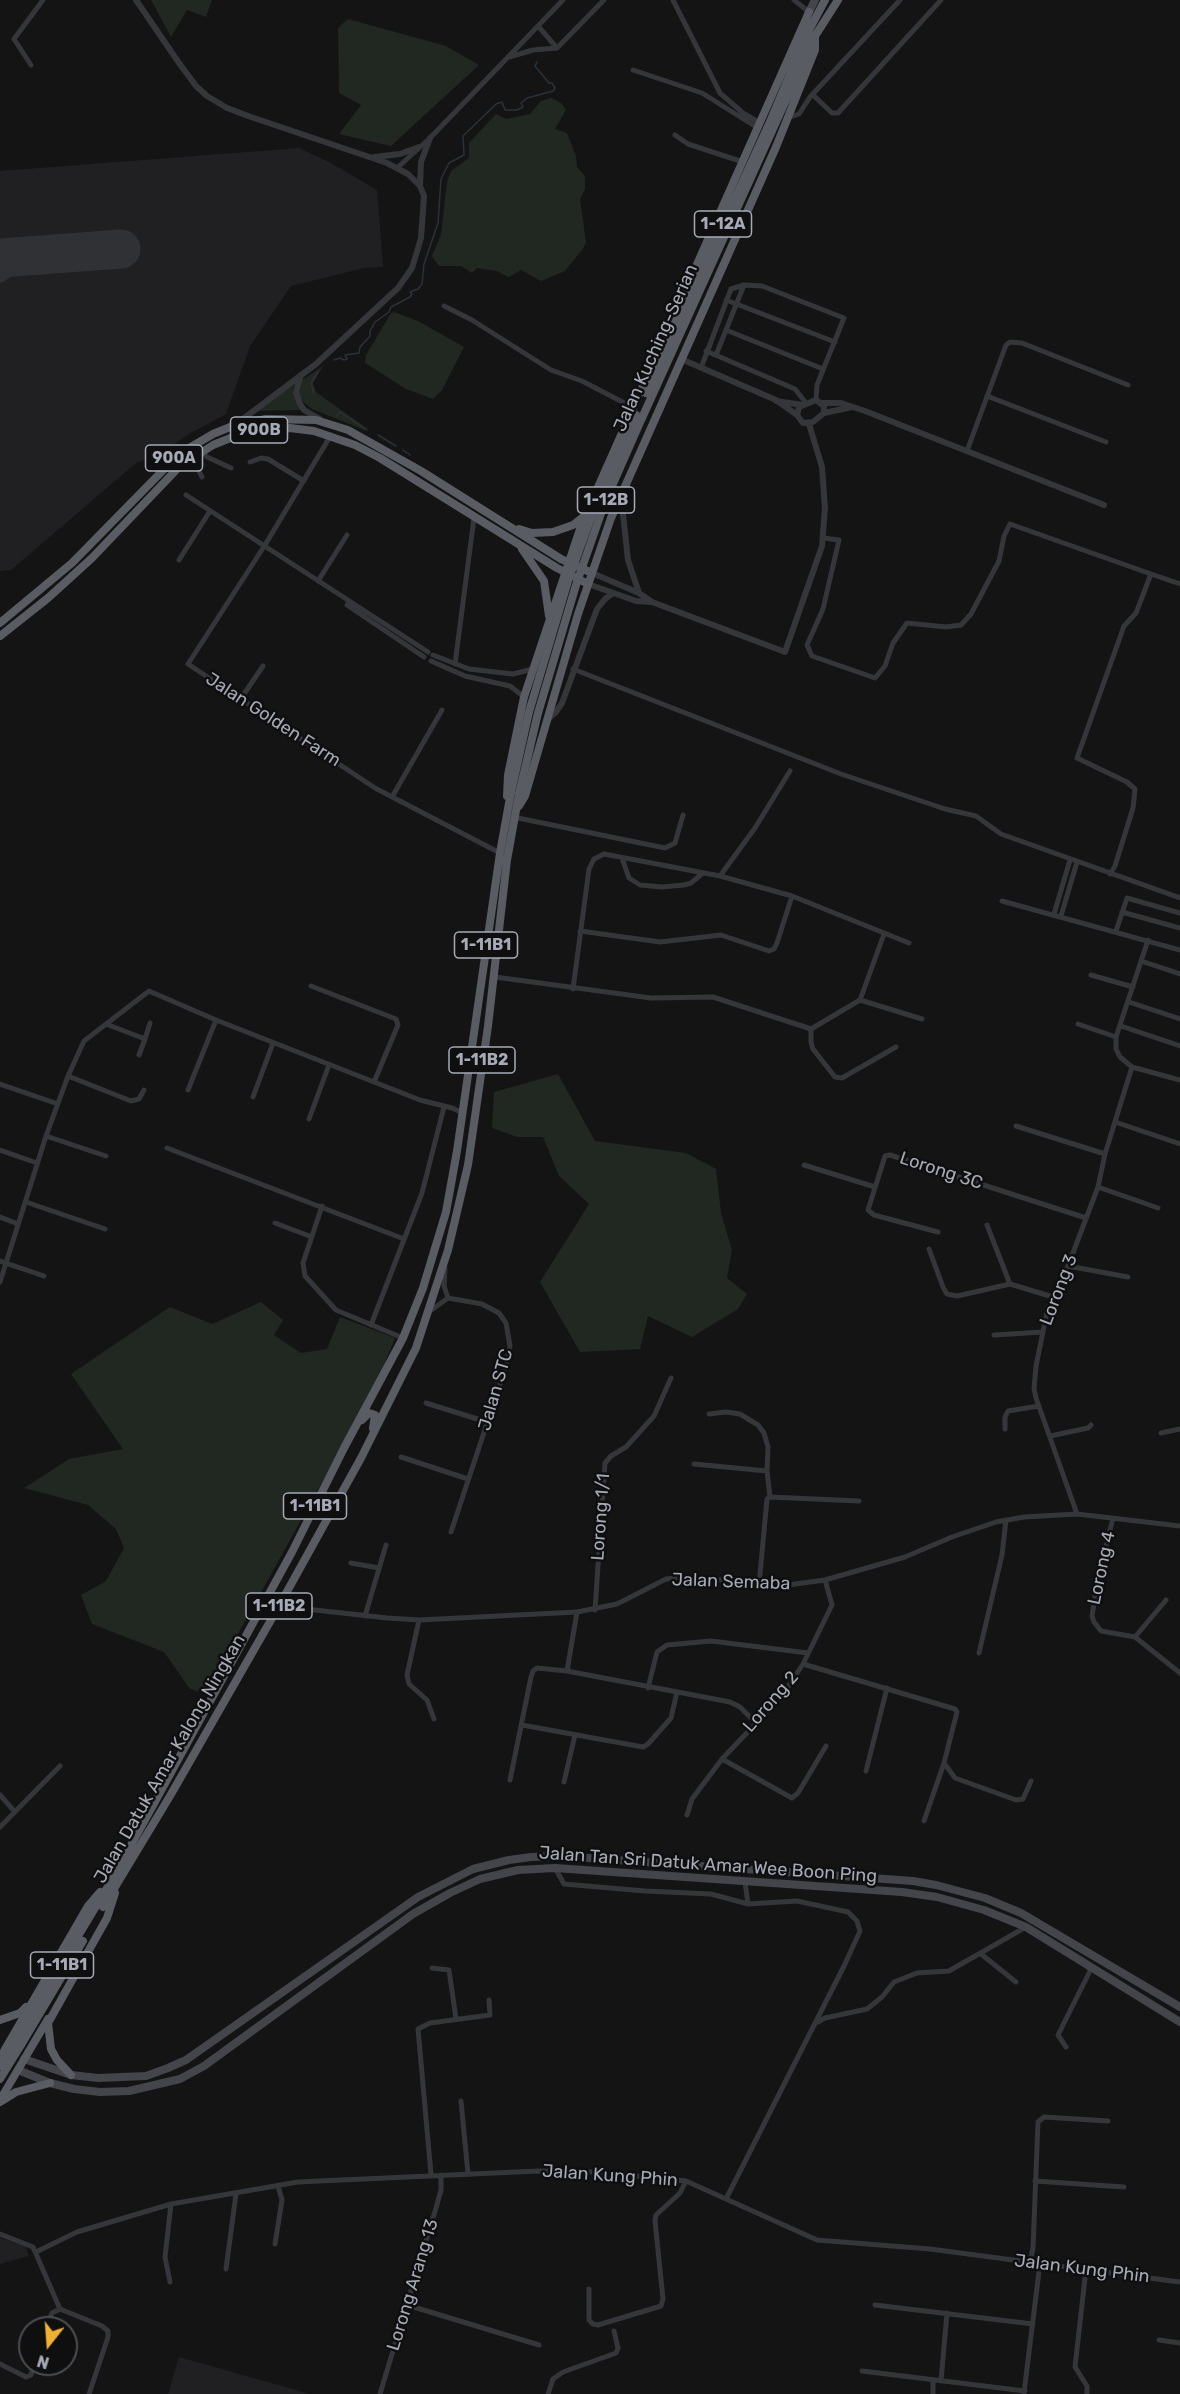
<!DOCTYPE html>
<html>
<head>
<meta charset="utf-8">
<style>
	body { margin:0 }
	#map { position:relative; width:1180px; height:2394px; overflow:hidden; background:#141415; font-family:Rubik,sans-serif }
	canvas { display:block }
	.north { position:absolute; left:18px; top:2316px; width:60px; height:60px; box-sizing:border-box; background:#0f0f10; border:2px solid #4b4d52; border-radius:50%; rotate:197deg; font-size:16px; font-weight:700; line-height:24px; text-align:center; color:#a5aab6 }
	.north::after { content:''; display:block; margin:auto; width:21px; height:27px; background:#f0b031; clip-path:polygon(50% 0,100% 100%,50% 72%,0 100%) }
</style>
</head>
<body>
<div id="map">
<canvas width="1180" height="2394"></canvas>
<div class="north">N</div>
</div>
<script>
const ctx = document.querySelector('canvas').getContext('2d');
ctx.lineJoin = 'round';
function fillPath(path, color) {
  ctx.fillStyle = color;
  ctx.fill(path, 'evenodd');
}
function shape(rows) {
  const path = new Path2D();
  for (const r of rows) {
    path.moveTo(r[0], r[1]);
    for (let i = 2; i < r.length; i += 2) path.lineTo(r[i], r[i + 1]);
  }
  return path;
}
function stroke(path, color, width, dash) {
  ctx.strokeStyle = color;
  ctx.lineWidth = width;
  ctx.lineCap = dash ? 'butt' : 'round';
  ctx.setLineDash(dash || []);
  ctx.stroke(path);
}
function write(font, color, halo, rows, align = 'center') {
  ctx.font = font + ' Rubik,sans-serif';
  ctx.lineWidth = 5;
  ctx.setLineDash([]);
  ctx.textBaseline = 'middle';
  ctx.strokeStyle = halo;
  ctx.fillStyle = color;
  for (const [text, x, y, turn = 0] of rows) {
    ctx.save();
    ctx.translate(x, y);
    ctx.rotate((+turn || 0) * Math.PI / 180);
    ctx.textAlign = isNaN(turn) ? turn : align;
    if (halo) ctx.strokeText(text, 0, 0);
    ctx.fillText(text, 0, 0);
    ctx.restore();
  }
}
fillPath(shape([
	[299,148,331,163,377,190,383,267,364,268,291,286,250,346,226,414,189,434,166,450,136,463,11,570,0,571,0,171],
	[0,2238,25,2246,29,2256,0,2264],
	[179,2357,310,2394,168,2394]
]), '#202022');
fillPath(shape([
	[151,0,212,0,206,17,187,10,171,37],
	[348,19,446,46,479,65,391,146,339,134,361,105,339,93,338,28],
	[551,98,561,103,566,110,555,129,567,133,576,156,577,167,585,176,585,189,580,199,586,243,582,250,565,271,541,281,521,270,509,277,497,271,477,268,472,273,461,266,439,266,432,256,441,234,447,182,451,171,469,158,469,143,496,114,506,119,530,114,541,101],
	[394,312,418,321,464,347,442,390,433,399,406,389,365,363,366,355,391,313],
	[323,366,313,383,316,392,368,429,367,431,312,409,301,400,299,393,302,380],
	[296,379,293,391,300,410,254,411],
	[558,1074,595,1141,686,1153,716,1169,721,1213,732,1250,727,1278,747,1294,738,1309,692,1337,648,1316,640,1349,580,1352,540,1282,589,1204,559,1176,543,1137,517,1137,492,1128,494,1092],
	[261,1302,283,1320,274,1335,301,1353,327,1349,340,1317,395,1338,374,1389,205,1693,190,1689,164,1652,92,1624,81,1595,106,1581,124,1548,116,1529,88,1505,24,1488,69,1459,123,1449,71,1374,170,1307,212,1324]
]), '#202821');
stroke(shape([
	[334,360,340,358,344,360,347,359,345,355,359,353,360,347,370,336,370,331,375,322,389,312,391,307,410,297,412,294,410,292,418,289,422,284,424,264,438,223,441,179,449,163,464,155,463,136,496,104,502,102,505,110,517,110,523,107,521,103,527,98,553,91,555,88,552,83,549,83,535,66,537,62],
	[314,394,311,383,318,372],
	[336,417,340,412,365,429],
	[378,435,396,446],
	[403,450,410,455]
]), '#2a3239', 1.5);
stroke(shape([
	[0,275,21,261,44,255]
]), '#303134', 15);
stroke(shape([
	[0,258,121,249]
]), '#303134', 39);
stroke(shape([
	[673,0,720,93,743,113,760,123],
	[794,0,809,12],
	[538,26,557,48],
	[509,57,533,50,557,48,604,0],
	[31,65,14,39,43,0],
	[633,70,702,93,758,128],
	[813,95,832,113,838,113,941,0],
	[787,118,799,114,810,97,900,0],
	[675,135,688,144,743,162],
	[397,168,430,138,563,0],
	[726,300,835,342],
	[444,306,472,320,551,370,582,381,634,408],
	[726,330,823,369],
	[706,351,795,389,806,403],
	[716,355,744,285],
	[701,368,731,289,744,285,762,286,844,318,817,385,816,400],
	[987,396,1106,442],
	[331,435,265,545,188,664,375,788,500,853],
	[202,451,207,457,231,468],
	[967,451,1006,345,1010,342,1022,343,1128,385],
	[192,457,202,477],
	[250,462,261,458,268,459,304,481],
	[186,495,428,652],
	[823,538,839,540,823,609,807,645,812,656,875,678,885,666,893,643,907,623,946,627,961,625,971,614,999,561,1004,536,1010,524,1151,574],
	[179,560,210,511],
	[318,581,347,535],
	[349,601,347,605,424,657],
	[433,655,469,669,513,674,533,669],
	[431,661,465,676,510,686,524,697],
	[455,664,474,518],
	[573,669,841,774,945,809,976,816,1001,834,1180,898],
	[240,700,263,666],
	[392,797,442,710],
	[513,817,665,848,675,843,683,815],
	[622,858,629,878,640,885,662,887,684,885,691,883,703,873],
	[1110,874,1115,866,1133,808,1135,789,1127,782,1077,758,1124,626,1136,613,1151,574,1180,584],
	[720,876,755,828,790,771],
	[1002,901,1180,950],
	[1122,912,1180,928],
	[1054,914,1070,860],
	[1061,916,1077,862],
	[580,931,660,942,721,935,769,951,774,949,777,943,792,896],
	[1116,931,1127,898,1180,913],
	[1148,940,1116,1037,1116,1049,1120,1057,1132,1067,1180,1080],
	[1141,961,1180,974],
	[1091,975,1133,987],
	[495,977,651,998,713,997,811,1029,860,1000,884,934],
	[311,986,396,1019,398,1025,374,1082],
	[573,989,589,869,594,859,604,854,720,876,792,896,909,943],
	[860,1000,922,1019],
	[1129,1002,1180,1019],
	[106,1024,145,1039,139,1055],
	[1078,1024,1116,1037],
	[1121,1026,1180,1046],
	[811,1029,811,1042,813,1049,835,1077,842,1078,896,1047],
	[145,1039,150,1023],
	[68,1076,131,1101,139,1099,144,1090],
	[0,1084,58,1104],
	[188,1090,216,1020],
	[253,1097,273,1043],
	[309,1119,329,1065],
	[1115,1122,1180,1144],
	[1016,1126,1105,1154],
	[46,1136,106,1156],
	[167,1148,404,1239],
	[0,1150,37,1163],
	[804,1165,875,1187],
	[1098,1187,1158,1208],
	[26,1202,105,1229],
	[322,1206,303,1263,305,1276,336,1310,403,1338],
	[0,1217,18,1224],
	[275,1223,312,1237],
	[987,1225,1010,1284],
	[938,1232,874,1215,868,1210,885,1156,890,1155,1086,1218],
	[929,1249,943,1287,947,1294,957,1296,1010,1284,1053,1297],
	[0,1261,44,1276],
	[1068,1266,1128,1277],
	[445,1268,444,1286,448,1298,482,1304,499,1313,506,1323,510,1346,505,1369,451,1532],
	[0,1282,46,1136,68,1076,84,1041,149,991,216,1020,420,1100,452,1108,463,1113],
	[430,1311,448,1298],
	[371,1325,422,1193,444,1107],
	[994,1335,1043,1332],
	[426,1403,487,1422],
	[709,1414,726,1412,740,1414,758,1425,764,1433,768,1447,767,1471],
	[1005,1429,1005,1417,1008,1411,1039,1406],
	[1161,1433,1180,1429],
	[1050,1436,1088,1428,1091,1425],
	[401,1457,468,1479],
	[694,1464,767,1471,770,1497],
	[1077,1514,1036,1398,1034,1389,1036,1366,1047,1312,1068,1266,1098,1187,1105,1154,1132,1067],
	[1113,1518,1097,1584,1092,1616,1094,1622,1101,1631,1135,1637,1180,1673],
	[351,1563,379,1568],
	[759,1585,767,1499,770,1497,859,1501],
	[279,1606,387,1618,419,1620,577,1612,617,1604,666,1579,683,1577,788,1585,825,1580,905,1557,952,1537,996,1522,1024,1517,1077,1514,1180,1526],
	[595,1610,605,1463,611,1456,626,1447,654,1416,671,1378],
	[365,1616,386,1545],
	[419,1620,407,1675,409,1684,427,1700,434,1719],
	[1135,1637,1166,1600],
	[979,1653,1002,1555,1006,1520],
	[803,1664,955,1709,957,1712,944,1763,924,1821],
	[567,1671,577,1612],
	[648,1688,657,1652,667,1645,711,1641,808,1653],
	[522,1725,643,1747,648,1744,671,1718,677,1692],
	[722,1759,792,1798,798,1793,826,1746],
	[944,1763,955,1778,1016,1800,1023,1799,1031,1781],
	[866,1771,887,1688],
	[510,1780,531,1677,533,1671,537,1668,567,1671,730,1702,740,1707,755,1722],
	[564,1782,575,1735],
	[0,1795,15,1812],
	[687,1815,692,1799,722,1759,782,1696,803,1664,832,1605,825,1580],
	[0,1827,60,1766],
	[555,1868,564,1884,645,1891,711,1894,748,1904,797,1901,848,1912,857,1921,860,1931,844,1966,726,2199],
	[745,1882,748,1904],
	[981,1954,1016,1982],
	[432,1968,449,1970,456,2019],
	[818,2022,825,2018,867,2009,882,1997,894,1982,917,1973,949,1971,1026,1927],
	[1066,2047,1058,2035,1092,1967],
	[461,2101,468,2174],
	[431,2174,418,2029,430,2023,490,2015,489,2000],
	[1035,2181,1124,2187],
	[0,2234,33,2247,60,2309,102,2326,108,2331,108,2337,89,2394],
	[275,2244,282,2200,278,2186],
	[36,2252,77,2232,171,2204,298,2182,538,2171,596,2172,686,2181,817,2240,930,2249,1180,2282],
	[1030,2262,1033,2248,1038,2122,1044,2117,1108,2121],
	[226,2269,236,2194],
	[1086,2269,1075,2367,1087,2386,1087,2394],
	[170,2282,165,2257,171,2204],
	[589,2289,589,2320,593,2324,598,2325,661,2306,663,2299,655,2221,656,2215,680,2193,686,2181],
	[407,2305,539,2345],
	[875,2305,1033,2324],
	[45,2328,52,2313,60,2309],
	[1159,2340,1180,2343],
	[0,2364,26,2377,31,2375,34,2364],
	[862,2371,1025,2391],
	[941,2381,947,2313],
	[1024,2393,1040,2263],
	[380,2394,436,2208,441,2190,441,2175],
	[548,2394,553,2379,563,2372,616,2353,618,2348,614,2331],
	[933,2394,933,2380]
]), '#35363a', 5);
stroke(shape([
	[136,0,179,63,196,86,207,96,227,108,251,117,387,163,408,174,420,186,424,196,421,238,412,268,398,288,316,364,235,425],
	[374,157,400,154,419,147],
	[420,186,421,162,430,138],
	[681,359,776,400,797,415],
	[301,375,296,392,300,404,304,410,320,419],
	[816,400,824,406,824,413,813,422,803,423,797,415,799,407,816,400],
	[776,401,803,405],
	[821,403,841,403,865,411,1104,505],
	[824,413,852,407],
	[621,496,628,560,639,593],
	[592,573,639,593,652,602,785,652,822,546,825,508,822,467,809,424],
	[588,584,636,601,651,602],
	[547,720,556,712,562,703,597,609,605,599,613,593]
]), '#35363a', 6);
stroke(shape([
	[809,12,815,0],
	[24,2059,71,2075,98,2078,146,2076,168,2068,186,2060,418,1897,473,1869,509,1860,531,1857,560,1856,913,1881,936,1885,985,1898,1021,1913,1180,2007],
	[18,2070,50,2083,74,2089,100,2092,129,2091,180,2079,204,2066,413,1914,450,1893,480,1879,518,1870,555,1868,902,1892,937,1897,984,1910,1026,1927,1180,2022]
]), '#43454a', 8);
stroke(shape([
	[646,393,769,124,808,32,825,0],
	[642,418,815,36,838,0],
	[519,529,532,533,553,532,573,525,583,517],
	[522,549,544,581,549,616],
	[0,623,72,563,179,454,213,434,235,425,266,419,316,420,348,430,421,471,561,559,592,573],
	[0,636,48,598,92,558,179,467,213,445,238,435,262,429,290,428,314,431,355,445,380,458,557,568,588,584],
	[507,796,508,775,524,697,582,523,809,12],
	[519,806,525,796,578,614,611,518,776,147,815,50,815,36],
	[362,1420,369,1413,375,1415,373,1428],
	[103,1907,170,1796,279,1606,361,1458,416,1348,448,1250,468,1165,488,1026,507,860,519,794],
	[0,2020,20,2013,26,2007],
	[21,2045,83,1941],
	[9,2051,113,1878,292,1552,344,1448,403,1338,423,1288,446,1212,457,1151,500,853,511,792],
	[0,2058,88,1906,100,1892],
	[71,2075,57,2060,51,2049,48,2023,107,1918,115,1893],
	[0,2100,48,2019],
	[0,2102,16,2092,50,2083]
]), '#595c62', 8);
stroke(shape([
	[511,792,529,712,568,581,596,504,636,415],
	[519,794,538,713,576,585,605,502,642,418],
	[0,2066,9,2051],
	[0,2079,21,2045]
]), '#595c62', 8);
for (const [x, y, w] of [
	[723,224,57],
	[259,430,57],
	[174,458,57],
	[606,500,57],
	[486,945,63],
	[482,1060,66],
	[315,1506,63],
	[279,1606,66],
	[62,1965,63]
]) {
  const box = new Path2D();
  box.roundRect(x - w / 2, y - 13, w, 26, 4.5);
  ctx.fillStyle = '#0f0f10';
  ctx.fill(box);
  stroke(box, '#a5aab6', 1.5);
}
write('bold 16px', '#a5aab6', null, [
	["1-12A",723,224],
	["900B",259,430],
	["900A",174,458],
	["1-12B",606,500],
	["1-11B1",486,945],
	["1-11B2",482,1060],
	["1-11B1",315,1506],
	["1-11B2",279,1606],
	["1-11B1",62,1965]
]);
write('18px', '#a5aab6', '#0f0f10', [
	["Jalan Kuching-Serian",656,348,-66],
	["Jalan Golden Farm",273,720,33],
	["Lorong 3C",941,1171,18],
	["Lorong 3",1059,1290,-69],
	["Jalan STC",496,1390,-74],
	["Lorong 1/1",601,1517,-86],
	["Lorong 4",1102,1568,-78],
	["Jalan Semaba",731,1582,2],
	["Lorong 2",771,1702,-49],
	["Jalan Datuk Amar Kalong Ningkan",170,1759,-60],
	["Jalan Tan Sri Datuk Amar Wee Boon Ping",708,1865,4],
	["Jalan Kung Phin",610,2176,4],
	["Jalan Kung Phin",1082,2269,7],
	["Lorong Arang 13",413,2285,-73]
]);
</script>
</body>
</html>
